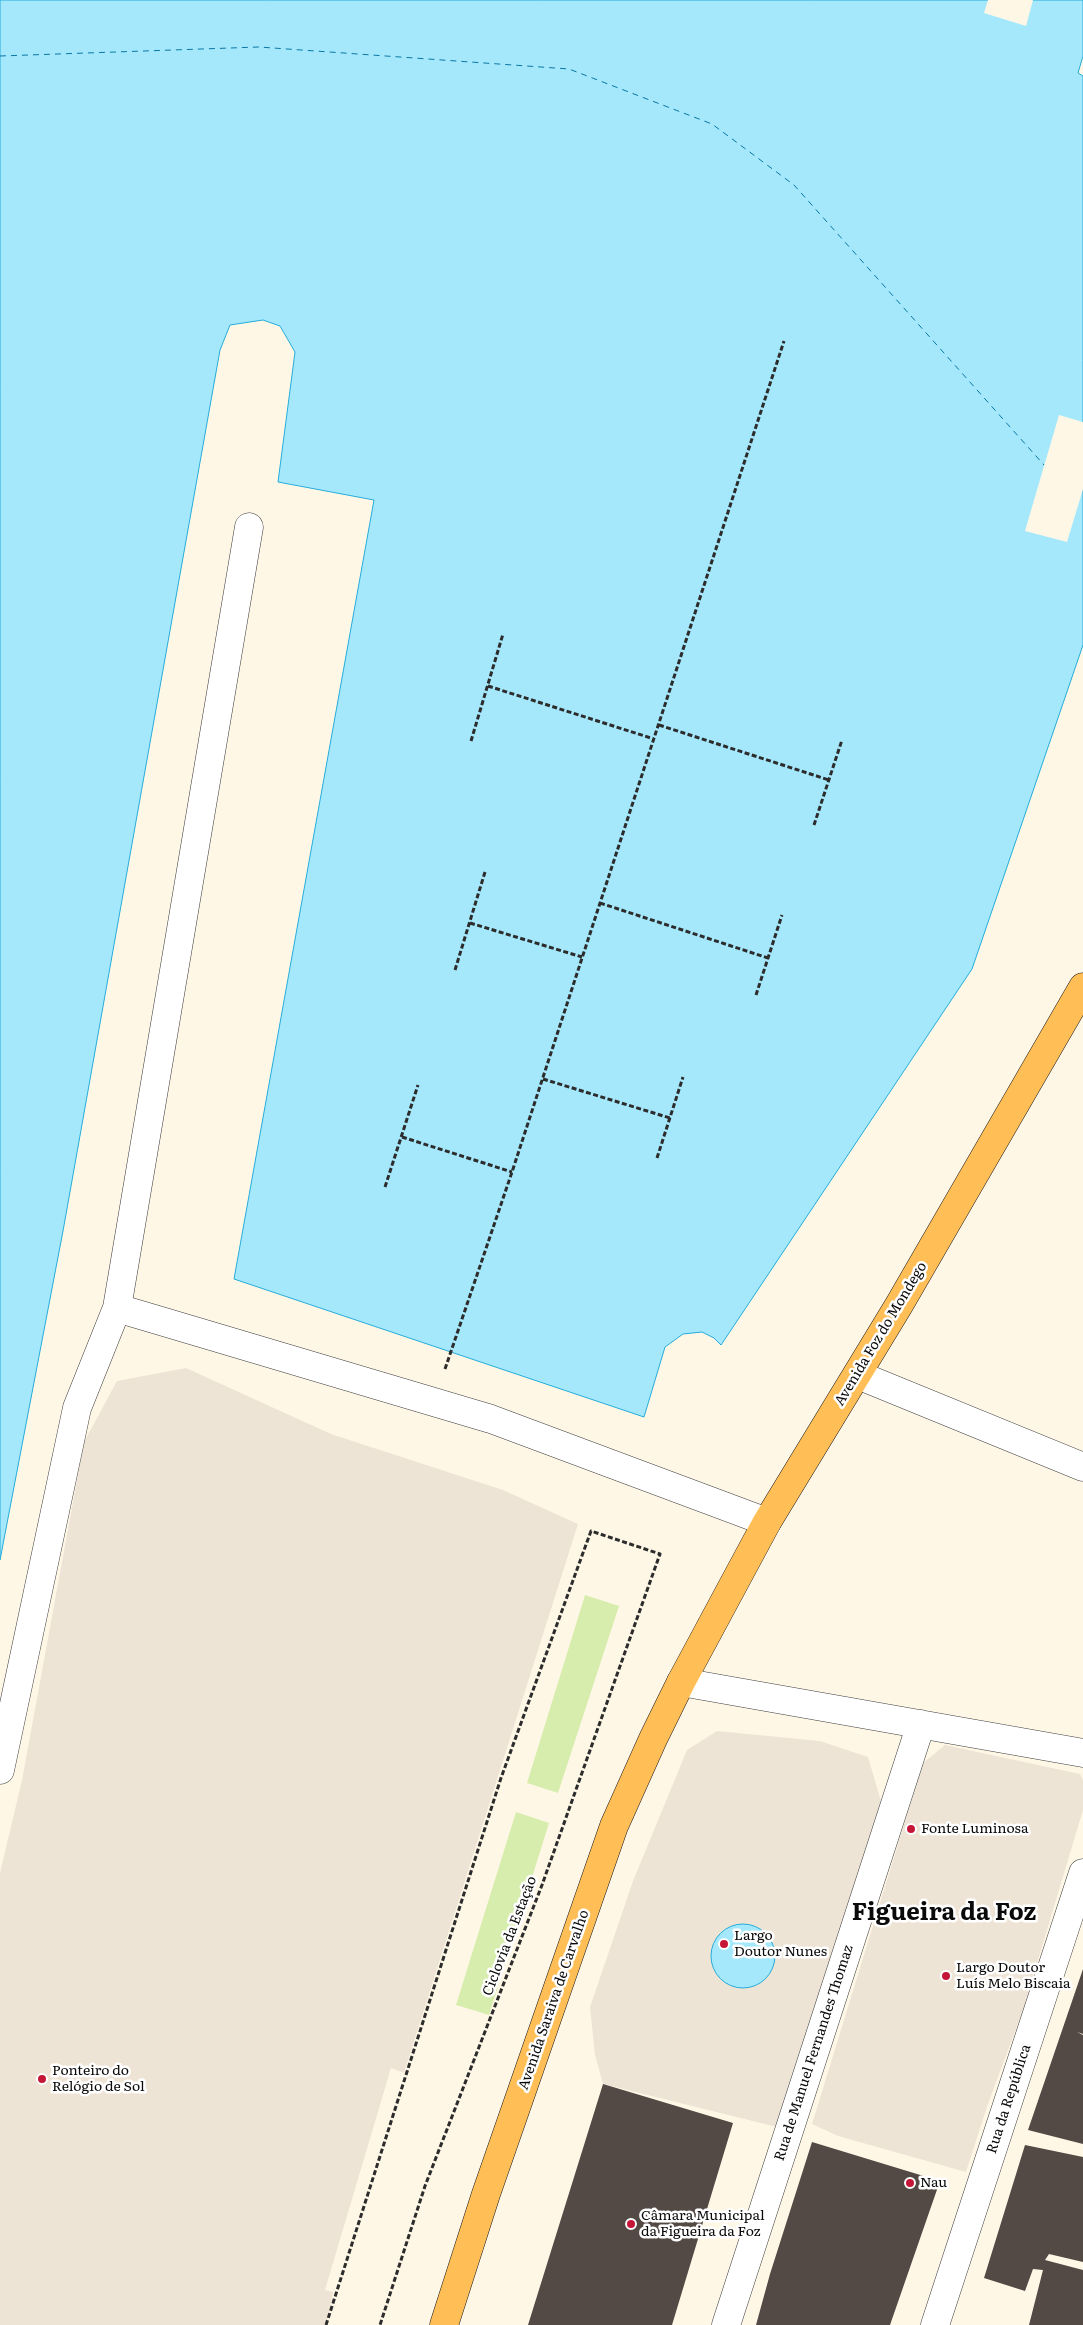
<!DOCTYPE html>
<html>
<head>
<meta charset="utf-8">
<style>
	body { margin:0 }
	canvas { display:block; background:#fff7e6 }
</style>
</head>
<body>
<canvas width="1083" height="2325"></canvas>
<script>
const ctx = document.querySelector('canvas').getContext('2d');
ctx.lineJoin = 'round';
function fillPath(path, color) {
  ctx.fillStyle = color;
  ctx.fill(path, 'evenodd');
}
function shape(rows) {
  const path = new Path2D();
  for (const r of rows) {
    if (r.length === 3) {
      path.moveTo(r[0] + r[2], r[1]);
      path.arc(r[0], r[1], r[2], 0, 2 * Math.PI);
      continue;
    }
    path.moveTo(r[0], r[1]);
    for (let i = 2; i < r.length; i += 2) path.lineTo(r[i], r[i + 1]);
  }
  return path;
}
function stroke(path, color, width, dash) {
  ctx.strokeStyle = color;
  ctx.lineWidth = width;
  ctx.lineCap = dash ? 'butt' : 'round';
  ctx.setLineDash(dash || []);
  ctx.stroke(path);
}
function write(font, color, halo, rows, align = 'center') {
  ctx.font = font + ' Literata,serif';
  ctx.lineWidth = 5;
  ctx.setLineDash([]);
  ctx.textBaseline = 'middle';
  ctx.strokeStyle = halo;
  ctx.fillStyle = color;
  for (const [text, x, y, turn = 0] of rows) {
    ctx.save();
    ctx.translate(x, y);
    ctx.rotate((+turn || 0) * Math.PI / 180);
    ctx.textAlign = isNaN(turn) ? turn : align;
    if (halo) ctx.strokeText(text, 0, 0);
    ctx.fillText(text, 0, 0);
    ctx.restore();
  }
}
fillPath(shape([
	[585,1595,619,1606,558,1793,527,1783],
	[516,1812,549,1823,489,2015,456,2005]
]), '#d7edad');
fillPath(shape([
	[186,1368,331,1434,503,1490,578,1524,404,2073,391,2068,325,2290,333,2292,326,2325,0,2325,0,1873,22,1780,84,1442,117,1381],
	[717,1731,820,1741,868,1757,881,1801,777,2127,603,2084,595,2055,590,2007,633,1881,687,1750],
	[945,1745,1080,1774,1083,1780,1083,1810,1023,2010,988,2104,966,2172,838,2136,812,2124,923,1763]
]), '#eee4d6');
const water = shape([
	[0,0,1083,0,1083,56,1078,73,1083,76,1083,645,972,969,721,1345,714,1338,702,1332,683,1334,665,1347,644,1417,234,1279,374,500,278,482,295,352,280,326,263,320,230,325,220,350,63,1231,0,1560,0,0],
	[743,1956,32]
]);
fillPath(water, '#a5e8fc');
stroke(water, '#25acda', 1);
fillPath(shape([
	[988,0,1033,0,1026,26,984,13],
	[1059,415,1083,422,1083,489,1067,542,1025,531]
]), '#fff7e6');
stroke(shape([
	[0,56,259,47,569,69,712,124,794,185,1044,465]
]), '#0977a5', 1, [6, 5]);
fillPath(shape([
	[1083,1969,1083,2034,1077,2032,1083,2035,1083,2144,1028,2130],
	[603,2084,733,2123,672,2325,528,2325],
	[812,2142,940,2181,890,2325,756,2325,770,2274],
	[1025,2145,1083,2157,1083,2262,1049,2254,1045,2260,1083,2270,1083,2325,1029,2325,1043,2270,1033,2269,1025,2291,984,2278]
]), '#534945');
const minor = shape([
	[249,527,117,1308,491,1419,767,1522],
	[858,1375,1083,1467],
	[681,1682,1083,1753],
	[0,1770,77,1408,117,1308],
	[726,2325,921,1724],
	[935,2325,1083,1873]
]);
const major = shape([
	[444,2325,486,2194,614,1826,653,1739,681,1682,767,1522,899,1305,1083,987]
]);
stroke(minor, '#3d3d3d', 29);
stroke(major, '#1b1b1b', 29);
stroke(shape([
	[488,686,654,739],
	[659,725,829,780],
	[471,741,503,634],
	[814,825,842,740],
	[600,903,768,958],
	[470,923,582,957],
	[455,970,485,872],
	[756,995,782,915],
	[543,1079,670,1118],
	[402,1137,512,1172],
	[657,1158,683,1077],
	[385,1187,418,1085],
	[445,1369,512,1172,784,341],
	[326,2325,501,1778,591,1531,660,1554,542,1885,425,2186,380,2325]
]), '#2c2c2c', 3, [5, 2.5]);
stroke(minor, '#fff', 28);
stroke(major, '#ffbe56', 28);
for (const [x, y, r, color] of [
	[911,1829,5,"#c51637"],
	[724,1944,5,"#c51637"],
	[946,1976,5,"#c51637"],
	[42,2079,5,"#c51637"],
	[910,2183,5,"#c51637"],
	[631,2224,5,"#c51637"]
]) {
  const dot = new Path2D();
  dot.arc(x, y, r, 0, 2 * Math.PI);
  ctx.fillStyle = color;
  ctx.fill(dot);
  stroke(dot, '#fff', 2);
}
write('14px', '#0a0a0a', '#fff', [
	["Avenida Foz do Mondego",881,1334,-59],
	["Ciclovia da Estação",510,1936,-69],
	["Avenida Saraiva de Carvalho",554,2000,-71],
	["Rua de Manuel Fernandes Thomaz",814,2053,-72],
	["Rua da República",1009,2099,-72]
]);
write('14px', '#0a0a0a', '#fff', [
	["Fonte Luminosa",921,1829],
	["Largo",734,1936],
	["Doutor Nunes",734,1952],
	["Largo Doutor",956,1968],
	["Luís Melo Biscaia",956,1984],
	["Ponteiro do",52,2071],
	["Relógio de Sol",52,2087],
	["Nau",920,2183],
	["Câmara Municipal",641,2216],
	["da Figueira da Foz",641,2232]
], 'left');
write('bold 24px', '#0a0a0a', '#fff', [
	["Figueira da Foz",944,1913]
]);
</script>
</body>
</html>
